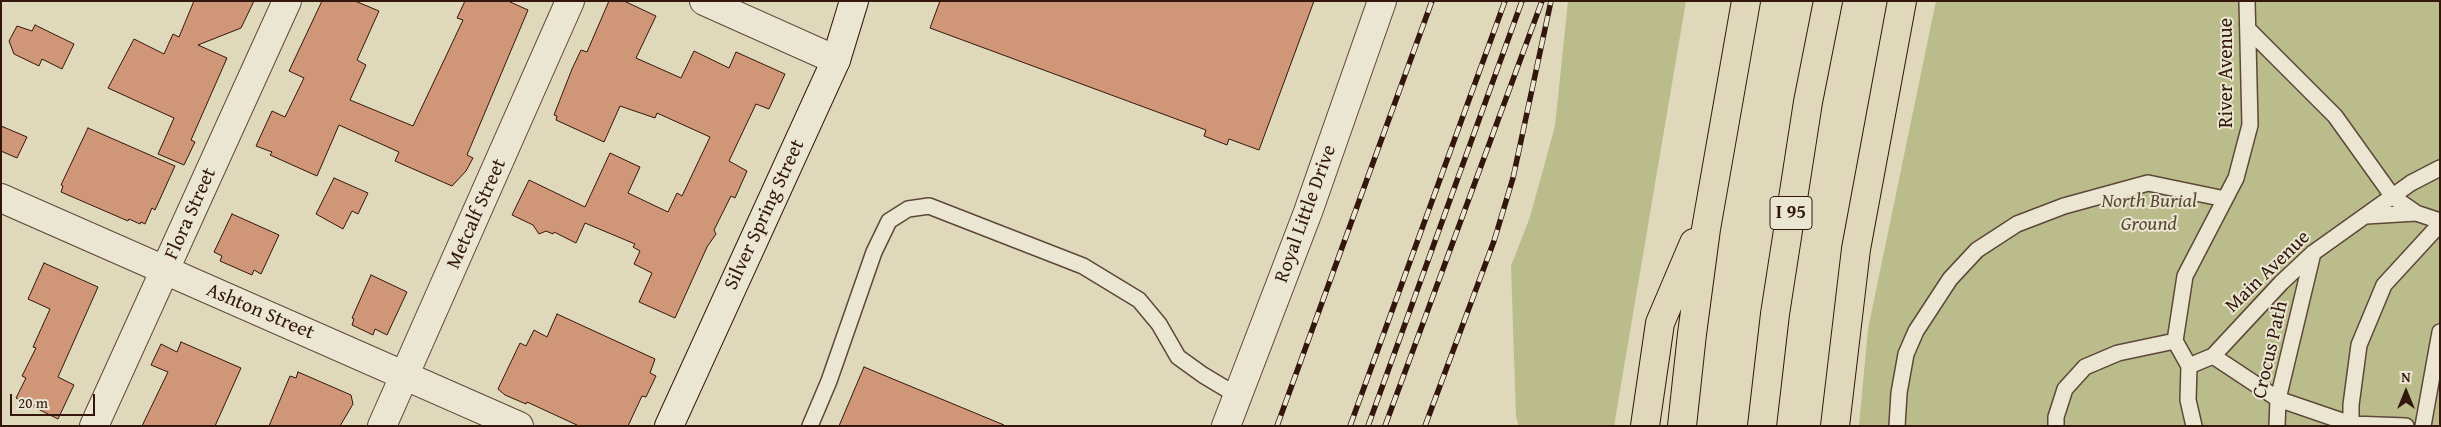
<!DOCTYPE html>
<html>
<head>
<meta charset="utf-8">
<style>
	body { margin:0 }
	#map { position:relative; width:2441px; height:427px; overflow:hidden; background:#e0d8ba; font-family:"Gentium Book Plus",serif }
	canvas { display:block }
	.frame { position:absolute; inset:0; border:2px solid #33170c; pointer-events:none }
	.north { position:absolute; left:2381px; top:367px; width:50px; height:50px; -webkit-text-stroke:4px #ebe6d2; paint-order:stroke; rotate:0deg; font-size:14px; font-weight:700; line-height:20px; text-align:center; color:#33170c }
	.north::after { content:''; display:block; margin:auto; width:18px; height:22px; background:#33170c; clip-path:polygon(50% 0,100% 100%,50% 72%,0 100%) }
	.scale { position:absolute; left:10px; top:394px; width:85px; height:22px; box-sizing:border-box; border:2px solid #33170c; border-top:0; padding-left:6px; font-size:15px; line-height:18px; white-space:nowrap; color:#33170c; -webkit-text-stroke:4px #ebe6d2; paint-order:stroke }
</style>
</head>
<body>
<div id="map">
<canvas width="2441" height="427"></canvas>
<div class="frame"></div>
<div class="north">N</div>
<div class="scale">20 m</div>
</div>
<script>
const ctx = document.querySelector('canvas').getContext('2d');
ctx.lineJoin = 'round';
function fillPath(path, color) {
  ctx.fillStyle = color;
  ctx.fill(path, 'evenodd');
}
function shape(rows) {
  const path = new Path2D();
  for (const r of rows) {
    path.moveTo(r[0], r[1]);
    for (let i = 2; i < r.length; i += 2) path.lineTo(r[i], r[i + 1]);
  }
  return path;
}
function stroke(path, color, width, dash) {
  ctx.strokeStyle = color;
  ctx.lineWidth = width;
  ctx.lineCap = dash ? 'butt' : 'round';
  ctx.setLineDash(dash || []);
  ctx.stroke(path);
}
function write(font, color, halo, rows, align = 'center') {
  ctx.font = font + ' "Gentium Book Plus",serif';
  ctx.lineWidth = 4;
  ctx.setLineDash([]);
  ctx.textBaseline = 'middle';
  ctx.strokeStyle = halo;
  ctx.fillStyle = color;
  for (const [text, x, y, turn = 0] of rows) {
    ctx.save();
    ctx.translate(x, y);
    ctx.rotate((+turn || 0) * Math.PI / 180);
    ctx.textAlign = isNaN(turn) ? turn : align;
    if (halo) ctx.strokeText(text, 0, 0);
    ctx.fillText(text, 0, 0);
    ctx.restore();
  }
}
fillPath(shape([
	[1568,1,1686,1,1614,426,1519,426,1516,417,1511,266,1530,217,1555,126],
	[1936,1,2440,1,2440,426,1859,426,1868,329]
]), '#babc8b');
const building = shape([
	[194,1,254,1,241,28,198,45,227,58,191,140,195,142,184,165,158,154,174,118,108,88,134,39,164,54,173,34,179,37,194,1],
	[322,1,355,1,379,11,357,60,366,65,350,100,413,126,463,20,457,18,465,1,508,1,528,10,467,155,473,158,466,171,452,186,395,161,399,152,339,125,317,176,270,155,272,152,256,146,272,111,285,117,304,78,289,71,322,1],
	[609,1,624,1,656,16,636,58,681,78,694,51,729,68,736,52,785,74,769,109,756,104,729,161,747,171,735,198,731,196,714,230,716,234,707,247,675,318,639,302,652,273,634,264,640,251,633,247,635,244,585,223,576,243,554,232,553,234,546,231,539,234,533,225,512,215,529,180,585,207,610,153,640,167,628,193,668,212,677,193,682,196,710,137,657,113,655,118,620,106,604,142,556,120,557,116,554,115,572,69,581,50,587,52,609,1],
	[940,1,1314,1,1259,150,1229,139,1227,145,1204,136,1206,130,930,28,940,1],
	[35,25,74,44,62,69,42,59,39,66,14,54,9,41,17,26,32,31,35,25],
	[1,126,27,137,17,158,1,151,1,126],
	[88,128,175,166,155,210,152,208,145,224,141,222,140,224,129,219,128,221,61,192,63,186,61,185,88,128],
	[334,178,368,193,358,214,352,211,343,229,316,214,334,178],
	[232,214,279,235,261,274,254,270,252,275,220,261,222,256,214,252,232,214],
	[44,263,98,287,58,377,74,385,58,419,16,398,26,378,22,376,36,348,33,347,50,309,28,299,44,263],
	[371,275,407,292,387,335,375,329,373,335,352,325,354,319,352,318,371,275],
	[557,314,655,359,650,373,656,376,646,397,642,396,628,426,579,426,527,402,526,404,505,395,498,389,520,343,526,346,534,330,547,337,557,314],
	[181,342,241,368,215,426,142,426,168,372,151,365,161,344,177,352,181,342],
	[864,367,1004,425,1004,426,839,426,864,367],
	[298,372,351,395,353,404,340,426,269,426,290,376,296,378,298,372]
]);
fillPath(building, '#cf9677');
stroke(building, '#33170c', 1);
const lane = shape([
	[2248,29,2335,116,2393,197,2416,213],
	[2366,216,2416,213,2440,221],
	[2213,356,2278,399,2351,424,2406,426],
	[2189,366,2175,341,2185,276,2236,178,2250,125,2247,1],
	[810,426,829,381,874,252,889,221,908,209,929,206,1083,266,1139,300,1159,324,1178,357,1203,375,1238,396],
	[1897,426,1899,393,1906,354,1916,331,1950,279,1977,250,2017,224,2064,206,2148,183,2225,199],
	[2056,426,2056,417,2065,389,2085,367,2118,353,2175,341],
	[2194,426,2188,400,2189,366,2213,356,2281,283,2313,253,2411,183,2440,168],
	[2277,426,2278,399,2313,253],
	[2351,426,2351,405,2359,345,2384,285,2440,224],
	[2423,426,2440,332]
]);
const street = shape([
	[704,1,836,60],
	[1,198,519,426],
	[94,426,287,1],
	[382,426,570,1],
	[1226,426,1308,212,1382,1]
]);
const secondary = shape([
	[669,426,836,60,854,1]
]);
const highway = shape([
	[1645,426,1660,323,1694,243],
	[1682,426,1692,334,1706,229,1746,1],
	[1762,426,1775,314,1808,102,1828,1],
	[1835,426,1856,249,1902,1]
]);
stroke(lane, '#5e4738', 18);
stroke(street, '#5e4738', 30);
stroke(secondary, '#33170c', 30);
stroke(highway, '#33170c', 30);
stroke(lane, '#ebe6d2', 15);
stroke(street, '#ebe6d2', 28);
stroke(secondary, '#ebe6d2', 28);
stroke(highway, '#e0d8ba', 28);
const rail = shape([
	[1277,426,1432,1],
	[1350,426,1505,1],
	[1368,426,1522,1],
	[1385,426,1542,1],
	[1425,426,1494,241,1513,178,1551,1]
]);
stroke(rail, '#33170c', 5.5);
stroke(rail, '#ebe6d2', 4, [11]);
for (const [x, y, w] of [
	[1791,213,42]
]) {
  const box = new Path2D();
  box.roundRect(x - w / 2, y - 16.5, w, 33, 4);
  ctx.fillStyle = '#ebe6d2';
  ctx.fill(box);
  stroke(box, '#33170c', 1);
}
write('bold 19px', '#33170c', null, [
	["I 95",1791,213]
]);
write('20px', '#33170c', '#ebe6d2', [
	["River Avenue",2227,73,-90],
	["Flora Street",191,214,-66],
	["Metcalf Street",477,214,-66],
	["Royal Little Drive",1306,214,-70],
	["Silver Spring Street",765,215,-65],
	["Main Avenue",2268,272,-44],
	["Ashton Street",260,312,23],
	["Crocus Path",2271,350,-77]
]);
write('italic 20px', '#5c4932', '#ebe6d2', [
	["North Burial",2149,202],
	["Ground",2149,225]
]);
</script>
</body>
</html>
